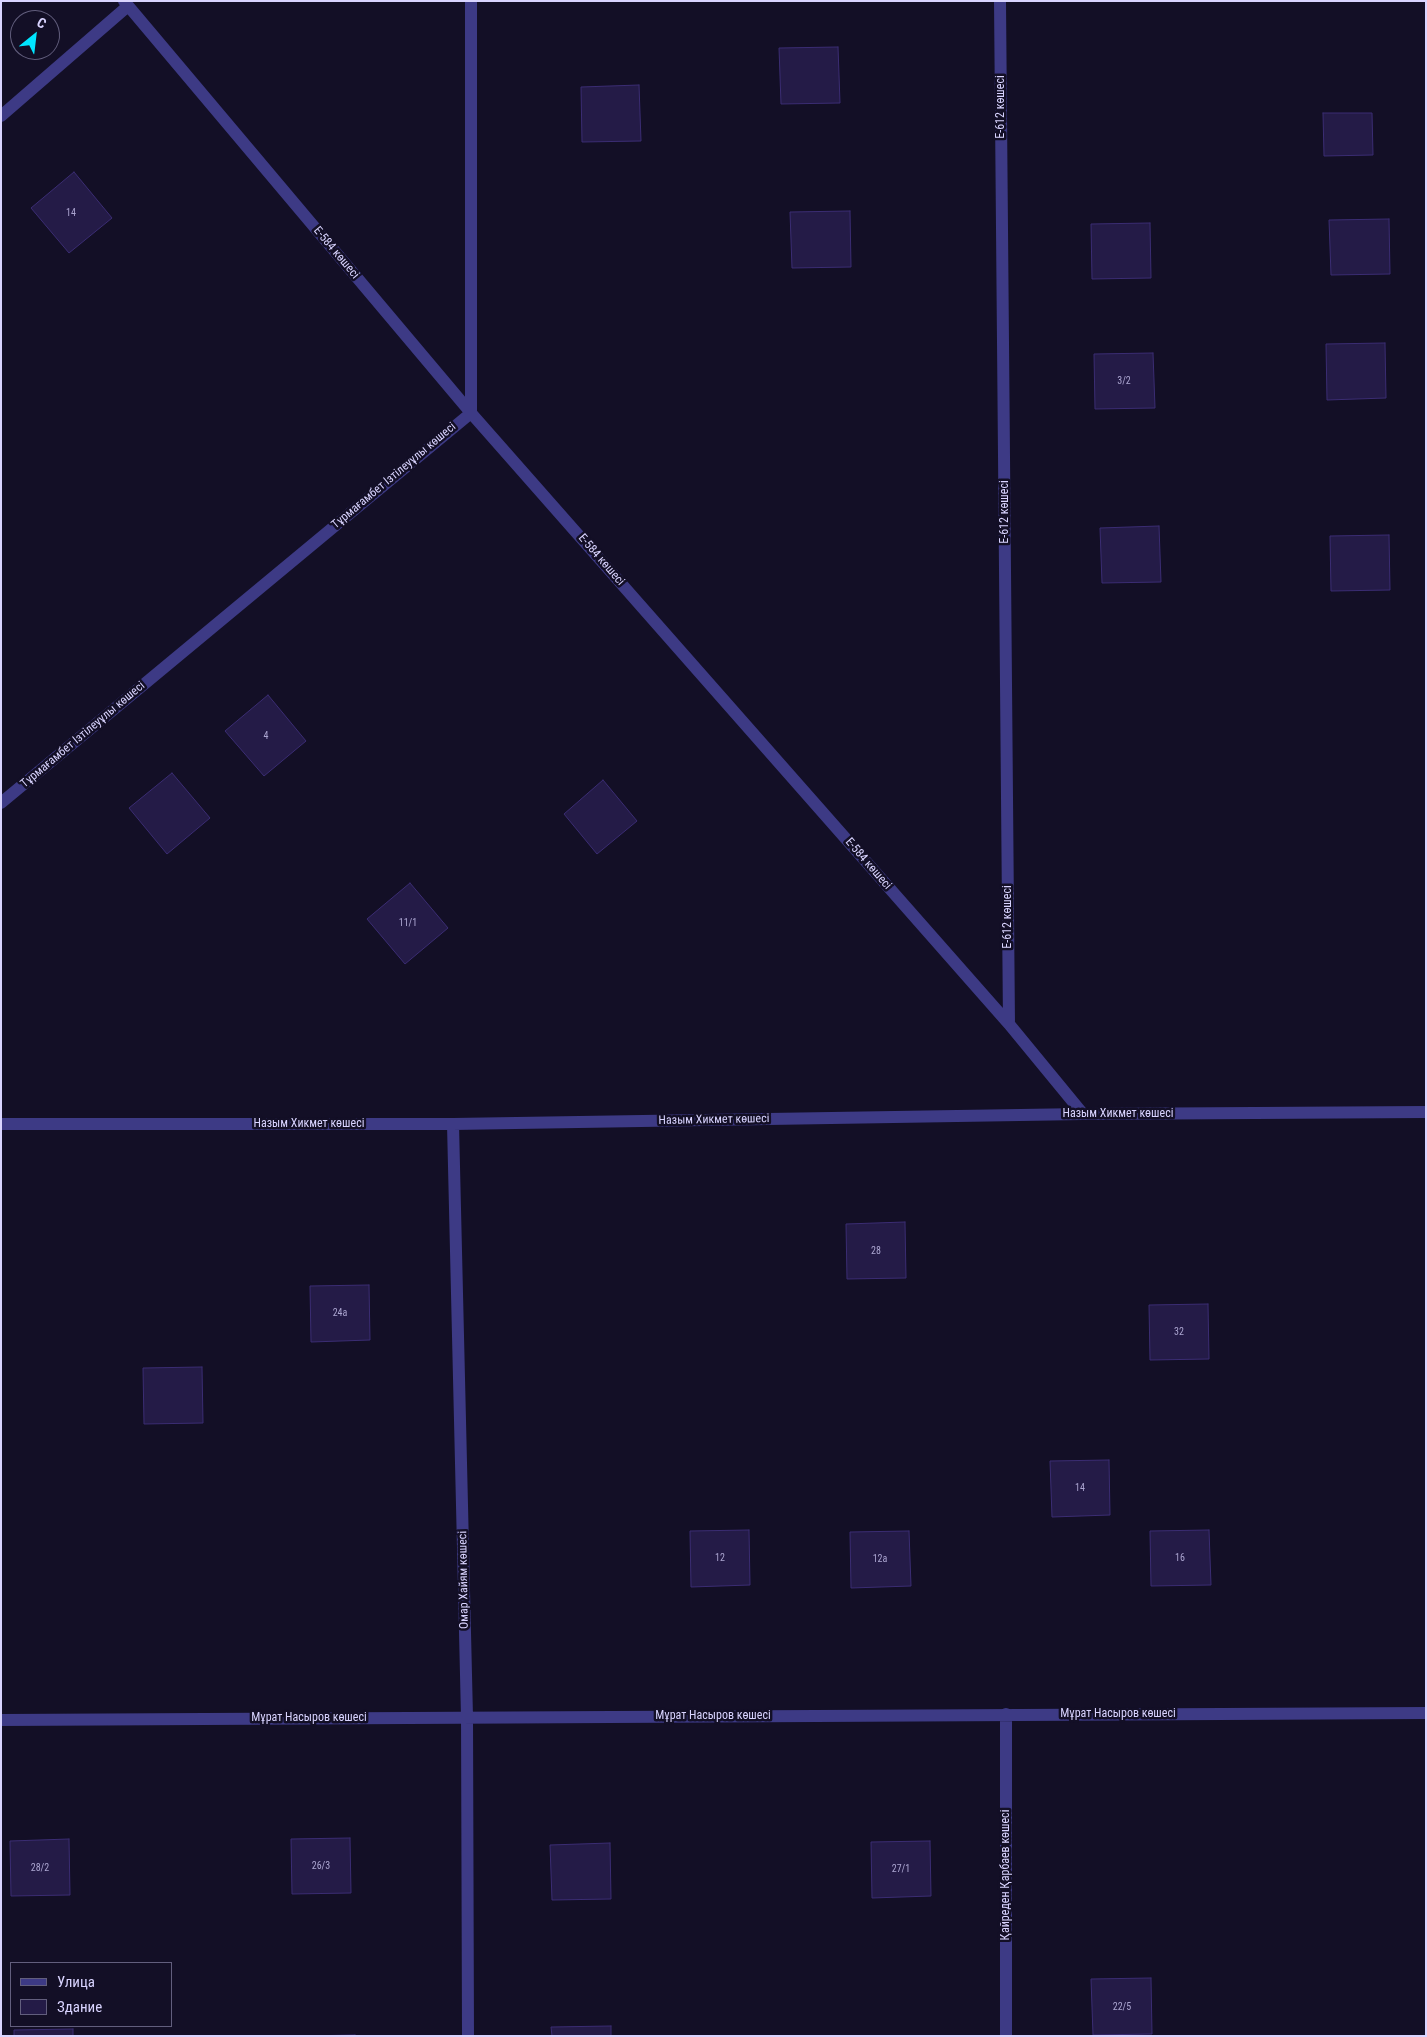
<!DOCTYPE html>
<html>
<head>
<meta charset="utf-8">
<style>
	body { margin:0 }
	#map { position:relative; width:1427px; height:2037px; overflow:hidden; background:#130f26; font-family:"Roboto Condensed",sans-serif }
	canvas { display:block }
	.frame { position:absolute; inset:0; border:2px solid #d9d4ff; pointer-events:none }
	.legend { position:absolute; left:10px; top:1962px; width:162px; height:65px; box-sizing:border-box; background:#130f26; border:1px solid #625e7d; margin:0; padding:6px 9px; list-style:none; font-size:15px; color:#d9d4ff }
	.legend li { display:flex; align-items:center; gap:10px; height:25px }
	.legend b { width:25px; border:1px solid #625e7d }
	.north { position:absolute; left:10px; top:10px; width:50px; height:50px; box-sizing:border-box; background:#130f26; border:1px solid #625e7d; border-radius:50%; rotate:29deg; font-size:14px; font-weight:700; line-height:20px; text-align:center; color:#d9d4ff }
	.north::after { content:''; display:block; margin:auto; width:18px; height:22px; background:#00e5ff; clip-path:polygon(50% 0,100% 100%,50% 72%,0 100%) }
</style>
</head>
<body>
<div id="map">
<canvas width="1427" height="2037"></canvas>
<div class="frame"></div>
<ul class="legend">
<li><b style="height:6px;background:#3d3a85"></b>Улица</li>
<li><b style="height:14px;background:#241b47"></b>Здание</li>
</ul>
<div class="north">С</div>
</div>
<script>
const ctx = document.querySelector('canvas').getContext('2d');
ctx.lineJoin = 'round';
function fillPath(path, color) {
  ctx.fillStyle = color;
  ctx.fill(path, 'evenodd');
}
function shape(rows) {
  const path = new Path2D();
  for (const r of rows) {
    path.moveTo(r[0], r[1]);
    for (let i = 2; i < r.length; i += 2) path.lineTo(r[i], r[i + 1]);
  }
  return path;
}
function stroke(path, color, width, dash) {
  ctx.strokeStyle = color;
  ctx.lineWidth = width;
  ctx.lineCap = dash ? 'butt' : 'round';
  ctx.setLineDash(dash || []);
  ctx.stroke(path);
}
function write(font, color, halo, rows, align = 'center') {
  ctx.font = font + ' "Roboto Condensed",sans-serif';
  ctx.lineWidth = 5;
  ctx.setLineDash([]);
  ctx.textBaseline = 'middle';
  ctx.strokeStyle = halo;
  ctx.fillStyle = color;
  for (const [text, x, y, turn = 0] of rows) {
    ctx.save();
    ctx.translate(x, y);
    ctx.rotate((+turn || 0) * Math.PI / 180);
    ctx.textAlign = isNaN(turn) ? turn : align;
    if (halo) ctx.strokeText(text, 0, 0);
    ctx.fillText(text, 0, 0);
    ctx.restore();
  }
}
const building = shape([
	[838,47,840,103,781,104,779,48,838,47],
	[639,85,641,141,582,142,581,87,639,85],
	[1323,113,1372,113,1373,155,1324,156,1323,113],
	[74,172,112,218,69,253,31,208,74,172],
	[850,211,851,267,792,268,790,212,850,211],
	[1389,219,1390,274,1331,275,1329,220,1389,219],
	[1150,223,1151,278,1092,279,1091,224,1150,223],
	[1385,343,1386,398,1327,400,1326,344,1385,343],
	[1153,353,1155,408,1095,409,1094,354,1153,353],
	[1159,526,1161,582,1102,583,1100,528,1159,526],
	[1389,535,1390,590,1331,591,1330,536,1389,535],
	[268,695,306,741,264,776,225,731,268,695],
	[172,773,210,818,167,854,129,808,172,773],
	[603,780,637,821,597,854,564,814,603,780],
	[410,883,448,928,405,964,367,919,410,883],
	[905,1222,906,1278,847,1279,846,1224,905,1222],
	[369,1285,370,1340,311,1342,310,1286,369,1285],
	[1208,1304,1209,1359,1150,1360,1149,1305,1208,1304],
	[202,1367,203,1423,144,1424,143,1368,202,1367],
	[1109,1460,1110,1515,1052,1517,1050,1461,1109,1460],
	[749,1530,750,1585,691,1587,690,1531,749,1530],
	[1209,1530,1211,1585,1151,1586,1150,1531,1209,1530],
	[909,1531,911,1586,851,1588,850,1532,909,1531],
	[350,1838,351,1893,292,1894,291,1839,350,1838],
	[69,1839,70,1895,11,1896,10,1841,69,1839],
	[930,1841,931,1896,872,1898,871,1842,930,1841],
	[610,1843,611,1899,552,1900,550,1845,610,1843],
	[1151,1978,1152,2034,1093,2035,1091,1979,1151,1978],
	[611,2026,611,2036,552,2036,551,2027,611,2026],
	[73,2029,73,2036,14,2036,14,2030,73,2029],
	[355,2035,355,2036,304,2036,355,2035]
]);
fillPath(building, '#241b47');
stroke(building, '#3b2d73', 1);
stroke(shape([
	[124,1,471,413,1009,1024,1083,1114],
	[1000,1,1009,1024],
	[1,116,128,6],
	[1,803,471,413,471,1],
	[1,1124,453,1124,1083,1114,1426,1112],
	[453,1124,467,1717,468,2036],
	[1,1720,1426,1713],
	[1006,2036,1006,1714]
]), '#3d3a85', 12);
write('10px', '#aca6d1', null, [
	["14",71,213],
	["3/2",1124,381],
	["4",266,736],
	["11/1",408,923],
	["28",876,1251],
	["24а",340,1313],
	["32",1179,1332],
	["14",1080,1488],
	["12",720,1558],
	["16",1180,1558],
	["12а",880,1559],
	["26/3",321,1866],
	["28/2",40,1868],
	["27/1",901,1869],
	["22/5",1122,2007]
]);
write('12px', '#d9d4ff', '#130f26', [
	["Е-612 көшесі",1001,107,-90],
	["Е-584 көшесі",336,253,50],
	["Тұрмағамбет Ізтілеуұлы көшесі",394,476,-40],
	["Е-612 көшесі",1005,512,-90],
	["Е-584 көшесі",601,560,49],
	["Тұрмағамбет Ізтілеуұлы көшесі",83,735,-40],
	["Е-584 көшесі",868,864,49],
	["Е-612 көшесі",1008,917,-90],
	["Назым Хикмет көшесі",1118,1114],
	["Назым Хикмет көшесі",714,1120,-1],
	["Назым Хикмет көшесі",309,1124],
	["Омар Хайям көшесі",464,1580,-91],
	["Мұрат Насыров көшесі",1118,1714],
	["Мұрат Насыров көшесі",713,1716],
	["Мұрат Насыров көшесі",309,1718],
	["Қайреден Қарбаев көшесі",1006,1875,-90]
]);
</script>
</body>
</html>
